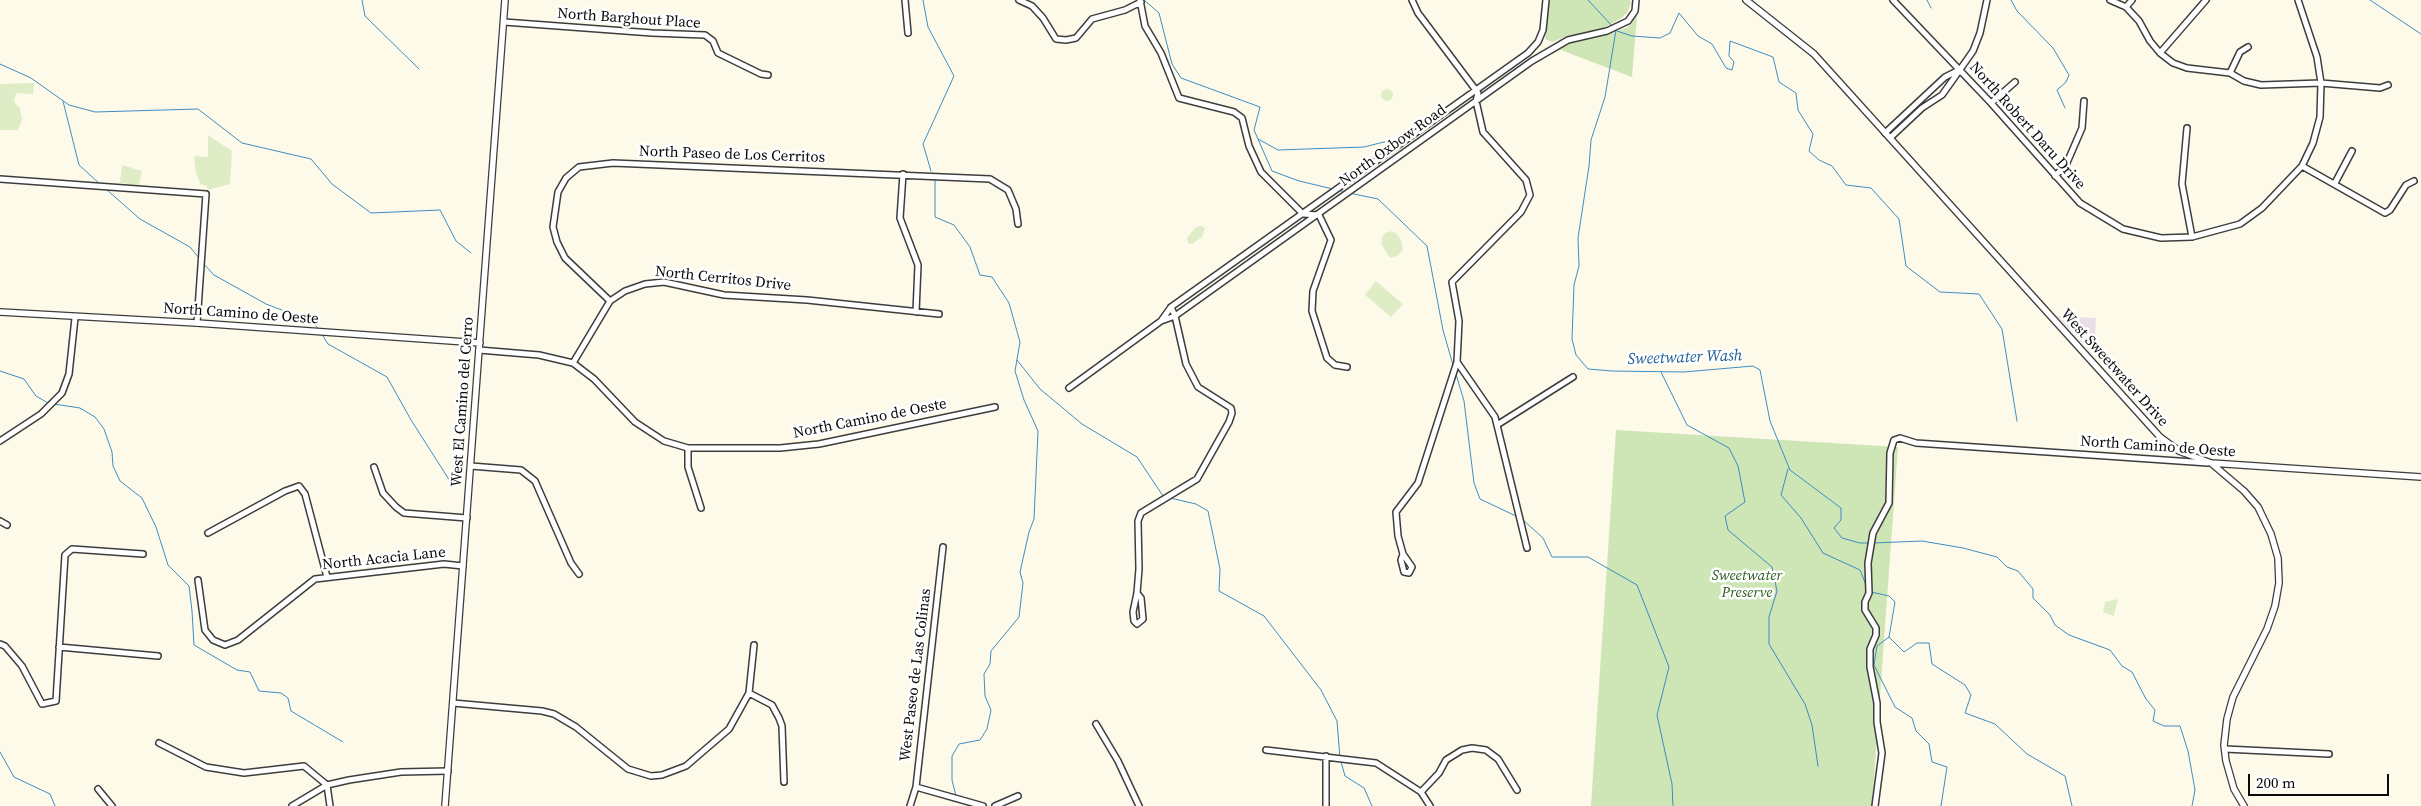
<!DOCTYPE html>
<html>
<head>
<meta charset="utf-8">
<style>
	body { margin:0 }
	#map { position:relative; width:2421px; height:806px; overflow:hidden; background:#fefae9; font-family:"Source Serif 4",serif }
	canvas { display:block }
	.scale { position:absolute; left:2248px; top:774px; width:141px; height:22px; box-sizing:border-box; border:2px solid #0a0a0a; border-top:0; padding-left:6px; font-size:15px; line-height:18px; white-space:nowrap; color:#0a0a0a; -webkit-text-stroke:4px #fff; paint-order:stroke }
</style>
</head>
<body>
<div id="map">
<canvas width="2421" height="806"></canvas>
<div class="scale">200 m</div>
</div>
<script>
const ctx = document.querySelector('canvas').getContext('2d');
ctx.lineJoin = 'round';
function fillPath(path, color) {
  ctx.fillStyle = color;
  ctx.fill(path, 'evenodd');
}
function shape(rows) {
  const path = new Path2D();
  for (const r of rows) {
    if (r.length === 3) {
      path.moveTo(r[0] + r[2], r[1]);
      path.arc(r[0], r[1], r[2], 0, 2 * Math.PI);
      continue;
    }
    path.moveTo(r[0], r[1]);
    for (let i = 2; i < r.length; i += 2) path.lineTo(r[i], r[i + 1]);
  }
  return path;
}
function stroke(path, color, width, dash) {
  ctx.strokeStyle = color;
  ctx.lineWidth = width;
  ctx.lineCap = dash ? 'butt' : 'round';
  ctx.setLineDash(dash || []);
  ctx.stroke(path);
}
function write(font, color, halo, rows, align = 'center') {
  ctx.font = font + ' "Source Serif 4",serif';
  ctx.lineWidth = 5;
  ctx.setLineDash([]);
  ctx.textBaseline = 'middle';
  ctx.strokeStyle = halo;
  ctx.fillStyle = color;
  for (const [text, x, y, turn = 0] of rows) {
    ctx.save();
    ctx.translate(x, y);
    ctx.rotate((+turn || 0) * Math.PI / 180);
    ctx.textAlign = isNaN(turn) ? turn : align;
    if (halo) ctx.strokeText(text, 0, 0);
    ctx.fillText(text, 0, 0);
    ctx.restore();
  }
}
fillPath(shape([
	[2057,316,2096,318,2094,355]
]), '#e8dfe9');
fillPath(shape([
	[1549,0,1630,0,1631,3,1627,13,1620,19,1600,30,1565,37,1552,42,1545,39],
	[1637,15,1632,77,1558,49,1568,44,1605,36,1628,27],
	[1616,430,1898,447,1872,806,1591,806]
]), '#cee5b6');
fillPath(shape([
	[34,83,33,94,16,93,14,102,20,108,22,120,18,130,0,130,0,84],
	[1387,95,6],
	[208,135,232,151,230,184,207,190,207,186,201,185,196,174,194,156,208,157],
	[122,165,142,171,139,185,120,183],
	[1201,226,1205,228,1202,237,1192,244,1188,243,1187,238,1196,227],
	[1392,231,1397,234,1402,242,1403,250,1397,256,1390,258,1381,244,1382,238,1385,233],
	[1376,281,1403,304,1391,317,1365,295],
	[2118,599,2114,616,2103,612,2105,602]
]), '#dfedc7');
stroke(shape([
	[362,0,365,16,419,69],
	[923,0,928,27,954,76,923,144,931,171],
	[1144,0,1159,13,1172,64,1181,78,1260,107,1254,130,1272,171,1299,181,1333,189],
	[1588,0,1613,27],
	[1927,0,1931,8],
	[2011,0,2017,11,2053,48,2069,75,2066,82,2057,90,2065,108],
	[2370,0,2421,34],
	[1616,30,1605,97,1591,140,1589,166,1578,238,1579,266,1574,285,1572,339,1576,355,1588,369,1612,371,1684,372,1753,366,1760,370,1770,421,1790,470,1841,508,1841,520,1834,528,1842,538,1860,543,1869,543],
	[1617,31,1632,36,1660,38,1670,33,1679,13,1698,36,1712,44,1726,68,1732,70,1734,62,1729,56,1730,41,1773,57,1779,82,1796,93,1798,110,1813,134,1809,151,1819,160,1832,166,1846,185,1871,188,1899,219,1906,266,1940,292,1979,294,2002,329,2017,421],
	[0,64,31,78,69,105,95,112,198,109,242,143,311,159,332,184,371,213,440,210,456,241,471,253],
	[63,101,79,165,100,184],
	[1258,139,1278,150,1364,147,1388,141],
	[935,180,935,217,954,225,970,247,980,275,992,277,1009,303,1020,342,1015,371,1024,400,1038,431,1034,519,1029,532,1020,572,1023,583,1019,617,991,651,990,664,984,674,985,696,991,710,987,729,980,740,959,744,952,756,952,780,956,796],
	[107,190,140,219,190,247,199,258],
	[1337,190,1346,192],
	[1349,193,1378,199,1427,246,1443,330,1453,365],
	[203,263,214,275,266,304,313,322,319,330],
	[321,333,328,344,387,377,411,420,450,481],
	[1017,360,1040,389,1082,424,1137,457,1163,496],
	[0,371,24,379,36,396,48,403],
	[1661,372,1687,425,1729,448,1738,466,1745,502,1725,516,1728,530,1772,567,1777,591,1769,617,1769,644,1805,704,1812,725,1818,766],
	[1456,374,1464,401,1474,483,1480,499,1516,516],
	[54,404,80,408,95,417,104,429,112,452,113,466,120,481,142,498,156,527,168,565,189,586,192,611,194,645,237,670,250,672,259,691,281,693,288,698,291,711,343,742],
	[1788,469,1781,495,1801,518,1823,553,1860,570,1866,585],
	[1170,498,1196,504,1208,511,1220,569,1219,591,1264,616,1321,690,1337,721,1340,758],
	[1522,519,1543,538,1552,557,1588,557,1637,585,1669,667,1657,715,1672,784,1673,806],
	[1873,543,1922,541,1963,548,1997,557,2007,567,2018,571,2033,589,2033,598,2050,615,2055,625,2069,635,2110,650,2122,666,2132,672,2146,699,2155,710,2153,721,2164,726,2180,726,2188,751,2195,790,2192,806],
	[1871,592,1889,596,1895,602,1889,637,1904,652,1917,643,1929,643,1932,664,1965,685,1971,695,1965,713,1995,724,2027,754,2065,776,2072,806],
	[1889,637,1877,646,1874,665,1895,707,1912,718,1916,731,1929,744,1932,762,1947,767,1941,806],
	[0,752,14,777,50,794,55,806],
	[1341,762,1345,776,1364,788,1372,806]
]), '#3d8dc4', 1);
const minor = shape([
	[905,0,908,33],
	[1019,0,1032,6,1043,18,1056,39,1066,40,1076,38,1092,19,1125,10,1141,2],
	[1140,0,1145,26,1161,53,1179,98,1234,112,1242,118,1249,146,1261,172,1303,214,1319,215,1331,240,1313,291,1312,311,1327,358,1335,365,1347,367],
	[1893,0,1991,103,2080,203,2123,229,2161,238,2192,237,2240,224,2262,208,2302,166,2313,143,2320,117,2321,83,2317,57,2298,0],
	[2110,0,2126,7,2139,21,2150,41,2160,53,2173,63,2187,68,2230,73,2244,81,2261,85,2321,83,2380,88,2388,85],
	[2126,7,2132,0],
	[504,22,652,33,705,35,713,41,718,53,761,74,768,75],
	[2160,53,2206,0],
	[2230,73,2240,52,2248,47],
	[1991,103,2015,82],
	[2187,128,2182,184,2192,237],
	[1885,133,1945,77,1959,70],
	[1890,138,1922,108,1942,95,1952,81,1973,51,1980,33,1987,0],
	[2302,166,2385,213,2390,210,2406,185,2414,181],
	[903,174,900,218,918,265,916,312],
	[2055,176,2066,165,2082,128,2084,101],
	[0,179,206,194,197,323],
	[2335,183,2352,151],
	[610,301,565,258,557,242,553,227,558,192,566,178,579,167,613,163,990,179,1008,190,1016,209,1018,224],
	[1161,321,1175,316,1532,61,1568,40,1607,31,1628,21,1635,11,1636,0],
	[479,350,539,355,573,363,594,379,635,422,664,441,688,448,780,448,819,444,995,407],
	[1457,362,1495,417,1527,548],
	[573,363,610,301,625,291,645,284,664,282,724,295,807,300,939,314],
	[1069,388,1161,321,1171,307,1528,53,1538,42,1543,30,1546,0],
	[1497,425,1573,377],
	[0,441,41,414,62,393,69,374,75,318],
	[688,448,688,467,701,508],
	[471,466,521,470,535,481,571,563,579,574],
	[374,467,383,493,396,507,404,513,467,518],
	[0,521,7,525],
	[208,533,285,491,299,486,305,494,327,577],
	[1403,554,1401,560,1404,572,1409,573,1412,567,1403,554,1398,536,1396,512,1418,483,1457,362,1459,321,1452,282,1521,212,1530,195,1526,180,1483,132,1476,101,1478,93,1418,13,1412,0],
	[198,580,205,630,213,640,225,645,238,640,315,579,444,564,463,566],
	[1137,593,1141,598,1143,619,1137,624,1134,621,1133,612,1137,593,1139,569,1138,521,1141,513,1197,479,1229,422,1232,413,1231,408,1198,387,1186,364,1175,316,1171,307],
	[0,644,5,646,22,666,42,704,56,701,65,555,72,549,143,554],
	[59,647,158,656],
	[749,693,772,705,779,718,782,726,784,782],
	[453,703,542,711,554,714,576,727,628,769,651,776,662,775,686,766,729,729,749,693,754,645],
	[1096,724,1118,761,1139,806],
	[159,743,206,767,244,773,304,766,327,785,330,806],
	[2225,749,2329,754],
	[1266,750,1376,763,1421,792,1430,806],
	[1326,756,1326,806],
	[916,787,983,806],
	[98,789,112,806],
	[1421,792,1439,773,1446,760,1462,750,1472,748,1486,750,1498,759,1517,790],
	[292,806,327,785,349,780,401,772,448,771],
	[910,806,916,787,943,547],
	[995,806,1018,796],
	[1875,806,1882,753,1877,722,1877,703,1870,667,1870,649,1876,635,1876,628,1865,610,1865,602,1869,593,1868,563,1873,533,1889,503,1890,453,1894,440,1900,438,1916,443,2208,463]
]);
const tertiary = shape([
	[1746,0,1814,54,2160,437,2179,451,2211,463,2244,491,2258,507,2271,534,2278,558,2279,583,2275,606,2267,629,2233,697,2227,719,2224,745,2226,761,2234,789,2244,806],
	[0,312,197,323,480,343],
	[2211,463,2421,477],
	[445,806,505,0]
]);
stroke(minor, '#3d3d3d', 8);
stroke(tertiary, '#3d3d3d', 8);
stroke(minor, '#fff', 5);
stroke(tertiary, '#fff', 5.5);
write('15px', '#0a0a0a', '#fff', [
	["North Barghout Place",629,19,4],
	["North Robert Daru Drive",2027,126,48],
	["North Oxbow Road",1393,146,-36],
	["North Paseo de Los Cerritos",732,155,2],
	["North Cerritos Drive",723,279,6],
	["North Camino de Oeste",241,314,4],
	["West Sweetwater Drive",2114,368,48],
	["West El Camino del Cerro",463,402,-86],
	["North Camino de Oeste",870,419,-11],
	["North Camino de Oeste",2158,447,4],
	["North Acacia Lane",384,559,-6],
	["West Paseo de Las Colinas",916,675,-83]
]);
write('italic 15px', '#2c5d20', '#fff', [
	["Sweetwater",1747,576],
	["Preserve",1747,593]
]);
write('italic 16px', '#1d5e93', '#fff', [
	["Sweetwater Wash",1685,358,-2]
]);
</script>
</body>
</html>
